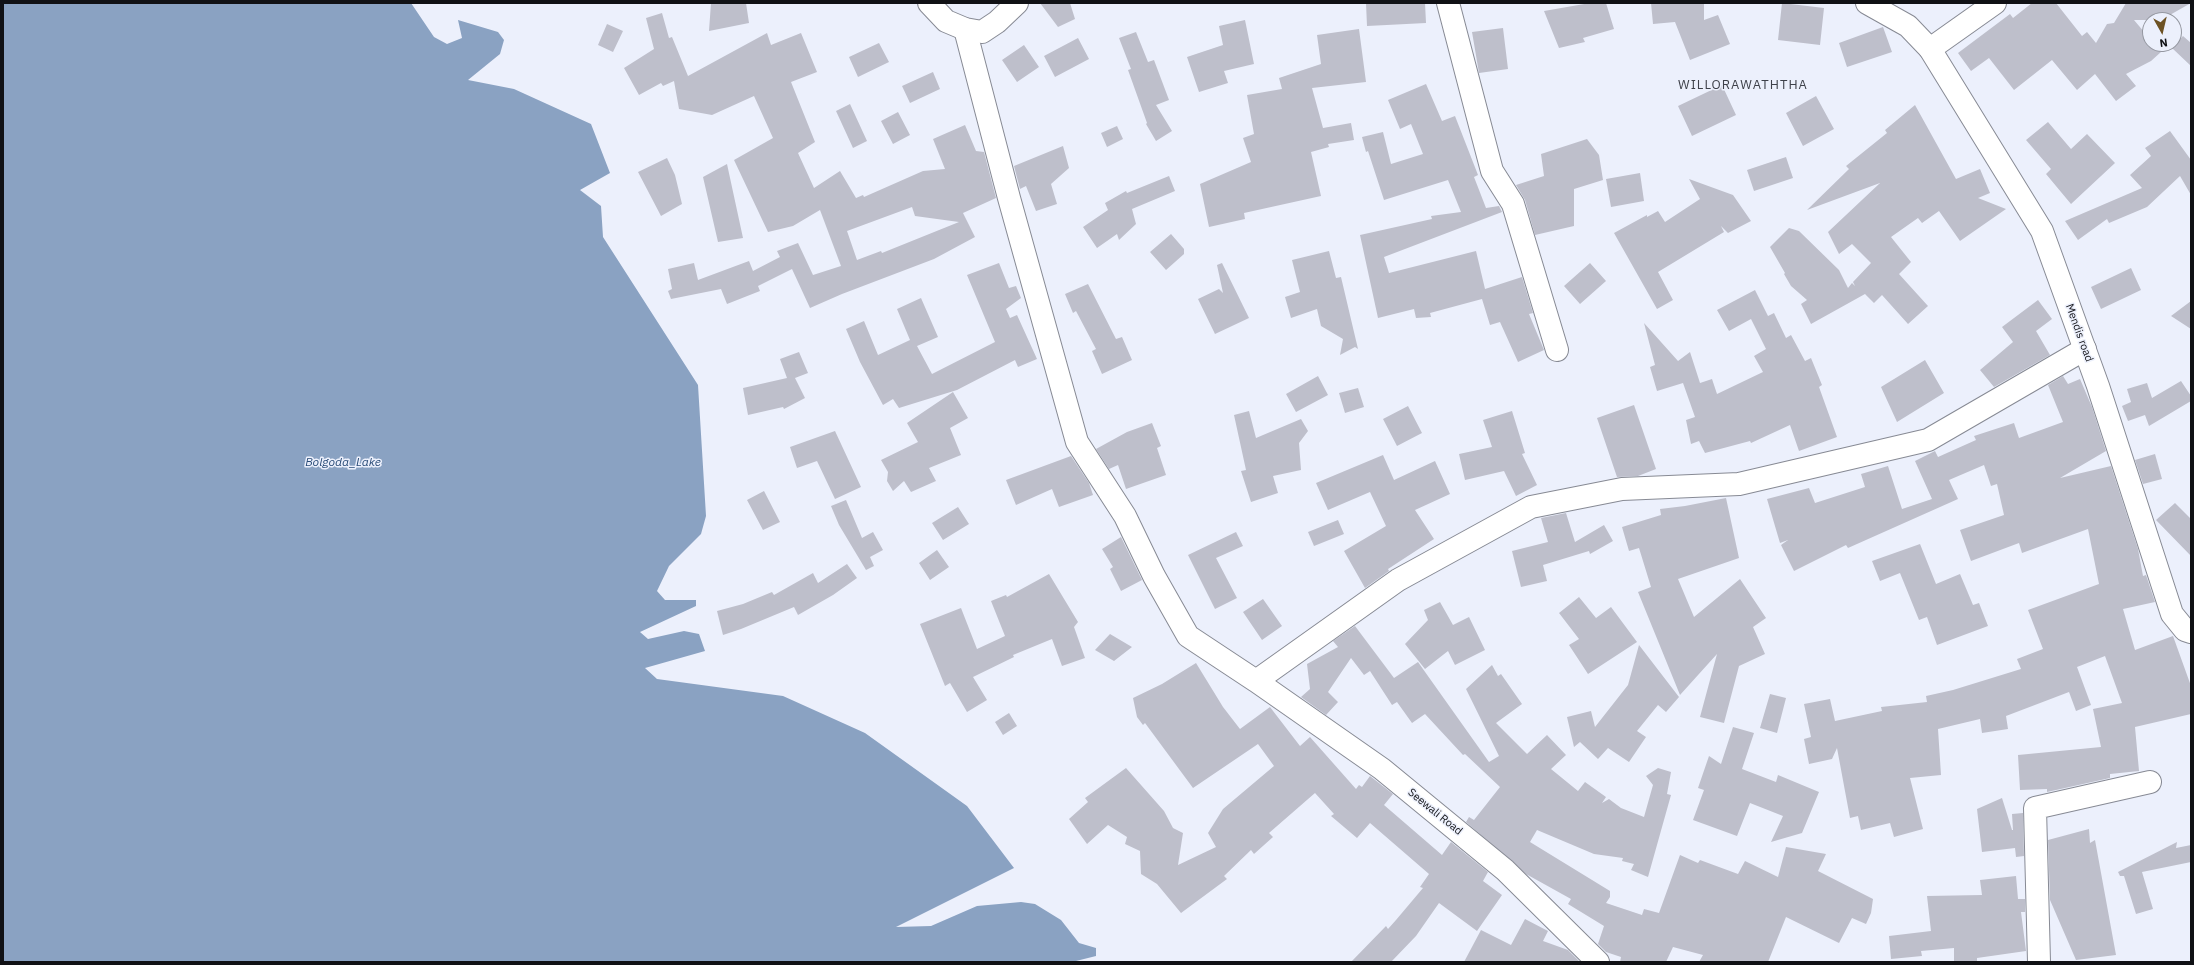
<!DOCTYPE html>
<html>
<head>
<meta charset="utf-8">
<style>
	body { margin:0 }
	#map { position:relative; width:2194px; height:965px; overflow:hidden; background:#ecf0fc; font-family:"IBM Plex Sans",sans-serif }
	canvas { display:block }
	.frame { position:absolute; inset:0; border:4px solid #101115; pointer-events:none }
	.north { position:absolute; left:2142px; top:12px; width:40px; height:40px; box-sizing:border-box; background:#ecf0fc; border:1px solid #9497a0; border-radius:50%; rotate:172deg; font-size:11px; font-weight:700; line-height:16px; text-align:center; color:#101115 }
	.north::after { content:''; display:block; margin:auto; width:14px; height:18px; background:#6d5224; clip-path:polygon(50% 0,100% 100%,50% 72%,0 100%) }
</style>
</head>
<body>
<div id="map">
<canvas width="2194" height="965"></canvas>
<div class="frame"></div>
<div class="north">N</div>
</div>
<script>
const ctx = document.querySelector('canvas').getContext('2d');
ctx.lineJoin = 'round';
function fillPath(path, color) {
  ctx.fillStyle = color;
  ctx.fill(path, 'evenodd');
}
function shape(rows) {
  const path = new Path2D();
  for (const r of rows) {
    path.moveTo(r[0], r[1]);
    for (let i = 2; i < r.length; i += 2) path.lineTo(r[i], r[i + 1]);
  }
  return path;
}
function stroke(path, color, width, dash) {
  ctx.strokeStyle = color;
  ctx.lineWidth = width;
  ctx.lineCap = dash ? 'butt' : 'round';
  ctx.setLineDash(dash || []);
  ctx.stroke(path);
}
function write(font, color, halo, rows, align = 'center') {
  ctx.font = font + ' "IBM Plex Sans",sans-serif';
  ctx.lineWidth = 3;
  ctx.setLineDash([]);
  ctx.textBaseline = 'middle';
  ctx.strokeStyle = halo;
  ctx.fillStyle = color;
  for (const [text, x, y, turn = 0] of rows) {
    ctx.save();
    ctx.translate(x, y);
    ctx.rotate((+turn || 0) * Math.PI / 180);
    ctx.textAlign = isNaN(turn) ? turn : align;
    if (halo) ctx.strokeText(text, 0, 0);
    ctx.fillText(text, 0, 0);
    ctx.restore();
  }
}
fillPath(shape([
	[3,3,411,3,434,37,447,44,462,38,458,20,498,32,504,40,500,54,468,80,514,89,591,124,610,173,580,190,601,206,603,237,698,385,706,516,701,534,669,566,657,591,665,600,696,600,696,606,640,632,648,639,684,631,699,634,705,651,645,668,657,679,783,696,865,733,967,806,1014,868,896,927,931,926,977,906,1021,902,1035,904,1061,920,1079,943,1096,948,1096,956,1072,962,3,962]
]), '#8aa2c2');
fillPath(shape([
	[711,3,746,3,749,23,709,31],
	[1040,3,1070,3,1075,19,1058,27],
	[1366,3,1425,3,1426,23,1367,26],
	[1590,3,1606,3,1614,29,1583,38,1585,42,1559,48,1544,11],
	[1651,3,1704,3,1704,20,1718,15,1730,44,1690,60,1675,22,1653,24],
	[1782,3,1824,8,1820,45,1778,40],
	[2032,3,2056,3,2082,36,2087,32,2096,43,2107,24,2114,23,2126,3,2191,3,2161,20,2134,20,2150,39,2150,44,2155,44,2161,52,2151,61,2126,74,2136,86,2116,101,2095,74,2077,90,2052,60,2014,90,1989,58,1971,71,1958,53,2010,14,2013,18],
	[662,13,669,38,672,37,688,76,767,33,771,45,801,33,817,72,791,82,815,142,798,153,814,188,840,171,856,198,863,195,864,197,923,171,945,169,933,139,965,125,976,151,984,152,996,198,963,213,975,237,934,259,842,294,810,308,792,269,758,286,760,291,727,304,721,289,671,299,668,291,672,289,668,269,694,263,698,280,749,261,753,271,780,257,777,251,798,243,813,275,841,266,820,210,793,226,768,232,734,160,773,138,754,96,712,115,679,109,674,81,663,86,661,83,639,95,624,68,654,49,646,18],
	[912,207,915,216,959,222,882,253,881,251,857,260,847,231],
	[1245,20,1254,64,1224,71,1228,83,1199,92,1187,57,1223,45,1219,26],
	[607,24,623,31,613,52,598,45],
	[1883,27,1892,52,1847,67,1839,43],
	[1503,28,1508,69,1479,73,1472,32],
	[1359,29,1366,82,1312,88,1323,128,1351,123,1354,140,1328,144,1329,147,1311,152,1321,196,1244,213,1245,219,1209,227,1200,184,1251,162,1243,138,1254,134,1247,95,1282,89,1279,78,1321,64,1317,35],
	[1136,32,1148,62,1154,60,1169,100,1156,105,1172,131,1156,141,1146,124,1147,123,1128,70,1131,69,1119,38],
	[2183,36,2191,43,2191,66,2172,48],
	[1078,38,1089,59,1055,77,1044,56],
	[879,43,889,62,858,77,849,57],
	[1024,45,1039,67,1017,82,1002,60],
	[933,72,940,89,910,103,902,86],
	[1426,84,1442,121,1455,116,1478,175,1474,177,1486,208,1499,206,1502,212,1384,257,1389,273,1476,251,1485,289,1522,277,1533,313,1529,314,1544,350,1518,362,1500,322,1490,325,1482,299,1430,313,1431,317,1416,318,1414,309,1378,318,1360,235,1432,219,1431,216,1461,212,1448,180,1384,200,1368,151,1366,152,1362,137,1383,132,1391,164,1423,154,1411,124,1400,129,1388,100],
	[1722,85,1736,115,1692,136,1678,106],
	[1816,96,1834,129,1803,146,1786,113],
	[850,104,867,141,853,148,836,111],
	[1915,105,1956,179,1980,169,1990,193,1978,198,2006,209,1960,241,1939,211,1922,223,1918,218,1891,237,1911,262,1899,274,1928,306,1908,324,1882,295,1874,303,1865,294,1811,324,1801,304,1807,300,1791,286,1784,274,1785,273,1770,247,1789,228,1799,231,1839,270,1848,288,1852,283,1855,286,1853,282,1871,263,1852,244,1839,254,1828,232,1880,183,1807,210,1849,169,1846,166,1887,133,1885,130],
	[898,112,910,135,893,144,881,121],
	[2048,122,2071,149,2087,134,2115,163,2071,204,2046,174,2051,169,2026,140],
	[1117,126,1123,139,1107,147,1101,133],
	[2170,131,2191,160,2191,195,2180,176,2147,207,2109,223,2107,219,2078,240,2065,221,2142,188,2130,175,2151,156,2145,148],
	[1587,139,1599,155,1603,180,1574,189,1574,226,1535,235,1525,200,1516,185,1544,176,1541,154],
	[1063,146,1069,168,1051,184,1057,204,1036,211,1026,186,1020,189,1014,166],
	[1786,157,1793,178,1754,191,1747,170],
	[667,158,675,175,682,204,661,216,638,172],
	[727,164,743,238,718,242,703,177],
	[1640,173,1644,201,1611,207,1606,179],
	[1169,176,1175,191,1132,209,1136,224,1119,240,1117,234,1097,248,1083,227,1108,210,1105,203,1126,191,1127,193],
	[1689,179,1733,195,1751,221,1728,233,1721,226,1724,232,1658,272,1673,300,1657,309,1614,233,1647,215,1647,217,1658,211,1665,222,1700,199],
	[1171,234,1184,249,1184,254,1166,270,1150,252],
	[1329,251,1336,278,1341,277,1358,349,1355,347,1340,355,1343,339,1321,326,1317,309,1291,318,1285,297,1300,292,1292,260],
	[999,263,1009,288,1016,286,1021,298,1006,309,1010,318,1017,315,1037,359,1018,367,1015,360,957,390,899,408,893,399,883,405,860,362,846,329,864,321,878,355,910,340,897,309,921,298,938,337,917,346,932,374,995,342,967,275],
	[1222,263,1249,318,1215,334,1198,299,1219,289,1223,293,1217,265],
	[1590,263,1606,281,1580,304,1564,286],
	[2131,268,2141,290,2101,309,2091,287],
	[1088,284,1116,339,1122,337,1132,360,1102,374,1092,351,1096,349,1076,311,1073,313,1065,294],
	[1755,290,1768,316,1774,313,1786,338,1791,335,1805,361,1811,358,1822,385,1819,387,1837,437,1799,451,1790,425,1751,443,1750,441,1705,453,1699,441,1691,444,1686,420,1695,417,1683,383,1657,391,1650,367,1655,365,1644,323,1678,361,1690,352,1700,383,1712,379,1717,394,1763,372,1754,356,1766,349,1751,319,1729,331,1717,310],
	[2038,300,2052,319,2036,331,2050,355,1994,387,1980,370,2013,342,2002,327],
	[2191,301,2191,329,2171,316],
	[799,352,808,373,795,378,805,398,784,409,783,407,748,415,743,388,787,378,780,359],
	[1925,360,1944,393,1897,422,1881,387],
	[1318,376,1328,395,1296,412,1286,394],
	[2063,376,2068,384,2080,379,2092,407,2106,451,2060,478,2111,466,2138,549,2143,576,2146,575,2155,602,2123,609,2135,650,2173,636,2191,686,2191,714,2135,727,2139,771,2110,774,2110,778,2047,792,2047,789,2020,790,2018,755,2101,747,2093,709,2122,703,2105,656,2077,667,2091,705,2076,711,2069,692,2006,716,2008,729,1982,733,1980,719,1938,729,1941,775,1910,778,1923,829,1894,837,1890,823,1861,830,1858,816,1850,818,1837,748,1832,759,1809,764,1804,739,1811,737,1804,704,1830,699,1835,721,1882,711,1881,707,1927,702,1926,696,1953,690,2021,669,2017,659,2043,649,2028,610,2099,584,2088,529,2022,553,2019,543,1971,561,1960,530,2004,515,1997,484,1991,486,1984,465,1949,480,1958,499,1848,548,1846,545,1794,571,1781,545,1788,540,1780,543,1767,499,1809,488,1815,503,1865,487,1861,474,1888,466,1902,509,1932,499,1915,461,1935,451,1938,457,1976,440,1974,436,2014,423,2019,438,2063,422,2048,385],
	[2181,381,2191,396,2191,401,2149,426,2145,415,2128,421,2122,406,2131,402,2127,389,2147,383,2152,398],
	[1358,388,1364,407,1345,413,1339,393],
	[953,392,968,418,950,428,961,455,929,468,936,481,911,492,904,481,893,491,887,481,888,472,881,460,918,442,907,423],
	[1634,405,1656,469,1638,476,1617,477,1597,418],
	[1408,406,1422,433,1397,446,1383,419],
	[1249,411,1256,438,1301,419,1308,431,1299,443,1301,470,1273,476,1278,493,1251,502,1241,471,1246,470,1234,415],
	[1512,411,1525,453,1522,454,1537,485,1516,496,1504,471,1465,480,1459,454,1492,447,1483,420],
	[1152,423,1161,446,1157,448,1166,475,1126,489,1118,465,1109,469,1096,449,1127,432],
	[835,431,861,487,835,499,817,461,797,468,790,447],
	[2155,454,2162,479,2143,484,2135,460],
	[1383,455,1394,480,1435,461,1450,494,1415,510,1434,539,1388,569,1389,571,1365,588,1344,551,1386,526,1370,492,1328,510,1316,483],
	[1071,456,1089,483,1093,495,1059,507,1052,489,1016,505,1006,480],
	[764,491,780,522,763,530,747,500],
	[1726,498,1739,558,1678,579,1694,617,1740,579,1766,618,1753,627,1765,654,1739,666,1724,723,1700,717,1717,654,1680,695,1638,592,1651,587,1639,548,1629,551,1622,527,1661,515,1660,509,1685,506],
	[846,500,862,538,873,532,883,550,870,557,874,566,866,570,839,525,831,506],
	[2175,503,2191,519,2191,556,2156,520],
	[958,507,969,524,943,540,932,523],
	[1566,513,1575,542,1604,525,1613,541,1590,554,1589,551,1543,565,1547,581,1521,587,1512,551,1548,542,1541,518],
	[1338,520,1344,534,1314,546,1308,532],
	[1236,532,1243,546,1216,558,1237,598,1215,609,1188,555],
	[1121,537,1142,580,1121,591,1110,569,1113,567,1102,549],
	[1920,544,1936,584,1960,574,1973,605,1979,603,1988,626,1937,645,1927,617,1919,620,1900,573,1880,581,1872,561],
	[937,550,949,567,930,580,919,563],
	[847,564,857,578,833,595,798,615,794,607,741,629,723,635,717,611,743,604,772,592,774,595,813,573,818,583],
	[1049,574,1078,622,1074,627,1085,658,1062,666,1052,639,1013,655,1014,657,973,677,987,700,967,712,950,683,945,686,920,624,961,608,977,649,1005,636,991,601,1006,595,1007,597],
	[1579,597,1596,618,1611,607,1637,642,1588,674,1569,645,1579,639,1559,613],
	[1263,599,1282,626,1262,640,1243,612],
	[1440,602,1453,625,1469,617,1485,650,1455,665,1448,651,1425,669,1405,644,1428,620,1424,610],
	[1355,626,1394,678,1418,662,1489,762,1499,756,1466,689,1492,665,1498,676,1501,674,1522,704,1496,723,1527,754,1547,735,1566,755,1551,769,1578,791,1585,782,1606,797,1602,803,1609,799,1621,808,1644,817,1653,785,1646,776,1658,768,1671,772,1667,794,1671,795,1648,877,1631,870,1634,864,1622,861,1623,858,1594,854,1537,830,1530,842,1610,891,1610,897,1606,903,1642,915,1644,909,1659,913,1680,855,1698,863,1700,860,1738,874,1745,861,1778,877,1786,847,1826,854,1818,871,1873,899,1871,913,1866,924,1852,918,1839,943,1786,917,1768,962,1699,962,1703,955,1673,947,1666,962,1620,962,1621,957,1606,952,1598,944,1604,926,1568,904,1571,899,1526,874,1466,822,1469,817,1474,820,1500,787,1465,754,1463,755,1425,714,1412,723,1397,702,1392,705,1370,671,1364,675,1351,658,1328,692,1338,702,1326,715,1301,697,1310,689,1307,664,1338,647,1333,641],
	[1110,634,1132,647,1114,661,1095,650],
	[1639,645,1679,697,1666,712,1658,705,1637,731,1646,737,1629,762,1608,748,1598,759,1580,742,1574,747,1567,717,1591,711,1595,727,1628,685],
	[1196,663,1223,707,1240,729,1270,707,1300,746,1310,737,1356,789,1359,785,1362,787,1370,776,1393,794,1384,805,1442,855,1451,842,1488,872,1483,881,1502,895,1477,931,1439,903,1416,936,1391,962,1351,962,1386,926,1388,929,1396,920,1423,888,1420,887,1429,874,1370,823,1357,838,1331,816,1334,814,1315,793,1269,833,1273,837,1254,854,1251,850,1224,876,1227,879,1181,913,1157,884,1141,874,1140,851,1125,844,1127,837,1108,825,1087,844,1069,819,1088,802,1085,798,1126,768,1164,811,1173,828,1183,833,1178,865,1216,847,1208,833,1223,809,1274,766,1258,744,1193,788,1145,723,1143,725,1137,717,1133,698,1162,684],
	[1770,694,1786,698,1777,733,1760,728],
	[1009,713,1017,726,1003,735,995,722],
	[1733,727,1754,733,1742,769,1776,782,1778,775,1819,792,1802,833,1771,842,1783,816,1750,803,1737,836,1693,820,1704,790,1698,788,1709,756,1721,764],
	[2002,798,2012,830,2013,830,2012,814,2023,813,2024,856,2016,857,2015,848,1982,852,1977,809],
	[2089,829,2090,843,2095,840,2116,955,2076,960,2050,900,2048,840],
	[2177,842,2176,848,2191,845,2191,862,2142,872,2153,909,2136,914,2124,876,2120,876,2118,872],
	[2016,876,2018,899,2025,899,2025,912,2021,912,2026,951,1977,958,1977,962,1954,962,1954,948,1921,951,1922,956,1891,959,1889,936,1931,931,1927,896,1982,895,1980,880],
	[1525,919,1548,931,1543,941,1568,950,1580,962,1464,962,1481,930,1511,945]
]), '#bebfcb');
const street = shape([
	[1448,3,1492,171,1513,204,1557,350],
	[965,29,1009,198,1077,442,1125,516,1154,576,1188,636,1256,681,1398,580,1531,507,1622,489,1739,484,1928,440,2085,349],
	[1930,49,1995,3],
	[1256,681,1382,769,1505,870,1598,962],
	[2039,962,2035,808,2150,782]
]);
const secondary = shape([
	[929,3,946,21,965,29,982,32,997,22,1017,3],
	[1867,3,1908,26,1930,49,2042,231,2098,386,2172,614,2185,630,2191,632]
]);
stroke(street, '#878a94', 24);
stroke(secondary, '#878a94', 24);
stroke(street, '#fff', 22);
stroke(secondary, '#fff', 22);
write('11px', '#101115', '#ecf0fc', [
	["Mendis road",2079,333,70],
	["Seewali Road",1435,812,39]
]);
write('italic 12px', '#2a4c78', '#ecf0fc', [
	["Bolgoda_Lake",343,463]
]);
ctx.letterSpacing = '1px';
write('13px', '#3e414a', '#ecf0fc', [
	["WILLORAWATHTHA",1743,85]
]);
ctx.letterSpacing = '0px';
</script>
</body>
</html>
